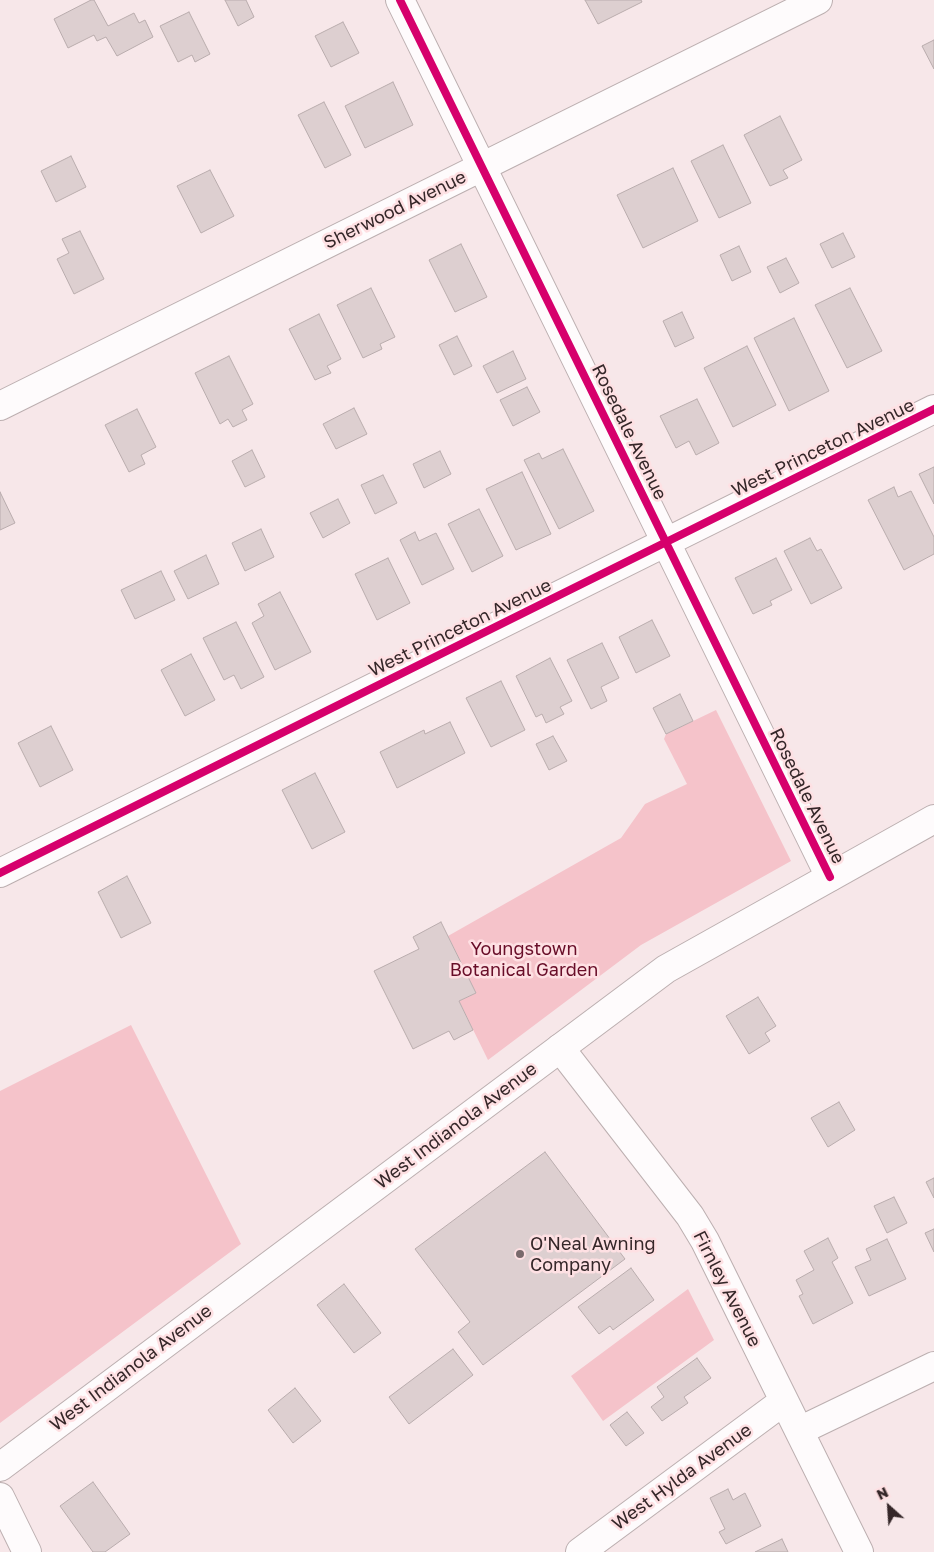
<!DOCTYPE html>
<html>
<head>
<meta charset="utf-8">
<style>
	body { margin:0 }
	#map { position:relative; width:934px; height:1552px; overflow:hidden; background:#f7e7e9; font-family:"Golos Text",sans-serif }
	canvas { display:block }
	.north { position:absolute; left:864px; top:1482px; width:50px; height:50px; -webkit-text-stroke:4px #fee0e3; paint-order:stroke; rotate:334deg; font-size:14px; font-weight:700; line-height:20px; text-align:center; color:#352729 }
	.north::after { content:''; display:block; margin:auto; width:18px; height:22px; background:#352729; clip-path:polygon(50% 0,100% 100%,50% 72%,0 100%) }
</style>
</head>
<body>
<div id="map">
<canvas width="934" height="1552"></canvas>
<div class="north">N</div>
</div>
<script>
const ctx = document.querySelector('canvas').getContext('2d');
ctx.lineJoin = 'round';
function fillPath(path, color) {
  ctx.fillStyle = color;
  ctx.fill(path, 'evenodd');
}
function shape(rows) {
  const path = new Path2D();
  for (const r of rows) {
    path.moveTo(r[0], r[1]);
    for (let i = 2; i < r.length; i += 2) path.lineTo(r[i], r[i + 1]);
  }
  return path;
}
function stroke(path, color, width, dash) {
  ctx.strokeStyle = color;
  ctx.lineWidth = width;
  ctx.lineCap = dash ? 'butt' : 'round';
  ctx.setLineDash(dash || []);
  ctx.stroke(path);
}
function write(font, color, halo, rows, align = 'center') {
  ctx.font = font + ' "Golos Text",sans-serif';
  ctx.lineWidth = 5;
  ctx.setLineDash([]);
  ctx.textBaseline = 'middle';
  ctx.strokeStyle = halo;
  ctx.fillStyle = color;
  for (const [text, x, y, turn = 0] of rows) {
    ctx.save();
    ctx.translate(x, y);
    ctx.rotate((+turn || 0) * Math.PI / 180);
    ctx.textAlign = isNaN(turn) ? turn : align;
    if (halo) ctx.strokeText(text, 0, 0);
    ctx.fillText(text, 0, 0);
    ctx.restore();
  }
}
fillPath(shape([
	[716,710,791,861,641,945,488,1060,459,1001,476,993,448,936,621,838,645,804,687,784,664,739,666,734],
	[131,1025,241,1244,0,1423,0,1091],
	[688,1289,714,1340,603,1421,571,1376]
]), '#f5c3ca');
const building = shape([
	[91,0,94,0,108,26,134,13,139,23,145,20,153,37,117,56,106,37,97,41,94,35,68,48,54,19,91,0],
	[225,0,246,0,254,17,238,26,225,0],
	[585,0,641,0,642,2,598,24,585,0],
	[189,12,210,54,195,62,192,55,178,62,160,26,189,12],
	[343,22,359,53,331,67,315,36,343,22],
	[934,40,934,69,922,46,934,40],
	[393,82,413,125,365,148,345,106,393,82],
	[324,102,351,155,325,168,298,115,324,102],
	[780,116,802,160,783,170,788,178,770,186,744,135,780,116],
	[723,145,751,203,719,218,691,161,723,145],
	[71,156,86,187,56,202,41,171,71,156],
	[673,168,698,221,643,248,617,195,673,168],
	[210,170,234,216,201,233,177,186,210,170],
	[80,231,104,279,74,294,57,259,69,253,62,239,80,231],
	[843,233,855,257,832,268,820,244,843,233],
	[461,244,487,297,455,312,429,260,461,244],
	[739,246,751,272,732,281,720,255,739,246],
	[786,258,799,283,780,293,767,267,786,258],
	[371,288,395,337,380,344,382,349,363,358,337,305,371,288],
	[850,288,882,351,847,368,815,305,850,288],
	[682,312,694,338,675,347,663,321,682,312],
	[319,314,341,359,327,366,331,373,315,380,289,329,319,314],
	[794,318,829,391,789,411,754,338,794,318],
	[457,336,472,366,454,375,439,345,457,336],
	[747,346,776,405,733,427,704,368,747,346],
	[513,351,526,379,497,393,483,366,513,351],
	[229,356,253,404,242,410,247,420,233,427,228,419,220,424,195,373,229,356],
	[527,387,540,412,513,426,500,400,527,387],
	[697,399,719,443,696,455,689,441,676,448,660,416,697,399],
	[354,408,367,434,336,449,323,424,354,408],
	[137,409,156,447,141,455,145,464,129,472,105,425,137,409],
	[563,449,594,511,559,529,524,460,539,453,542,459,563,449],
	[252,450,265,477,245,487,232,461,252,450],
	[440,451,451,474,424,488,413,464,440,451],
	[934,467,934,504,919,474,934,467],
	[522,472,551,534,516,550,486,489,522,472],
	[383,475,397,503,375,514,361,485,383,475],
	[894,487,898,497,911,491,934,537,934,554,904,570,868,500,894,487],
	[0,492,15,523,0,530,0,492],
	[338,499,350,523,323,538,310,513,338,499],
	[479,509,503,556,472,572,448,524,479,509],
	[261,529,274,557,245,571,232,543,261,529],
	[415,532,419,541,436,533,454,569,422,585,400,540,415,532],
	[810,538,817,551,821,549,842,588,811,604,784,551,810,538],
	[206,555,219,584,188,599,174,571,206,555],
	[388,558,410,603,377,620,355,574,388,558],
	[776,558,792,590,770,601,772,605,753,614,735,578,776,558],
	[161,571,175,600,135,619,121,590,161,571],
	[280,592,311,652,275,670,252,623,264,616,258,604,280,592],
	[652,620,670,656,636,673,619,637,652,620],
	[236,622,264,677,241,689,234,675,224,680,203,638,236,622],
	[602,643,619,678,601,687,607,701,591,709,567,660,602,643],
	[191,654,215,700,185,716,161,670,191,654],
	[550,658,572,701,560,707,564,714,546,723,542,714,536,717,516,676,550,658],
	[501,681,525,730,491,747,466,698,501,681],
	[680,694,693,721,666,734,653,708,680,694],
	[450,722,465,753,397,788,380,752,424,730,425,734,450,722],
	[51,726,73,770,40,787,18,743,51,726],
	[553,736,567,761,549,770,536,744,553,736],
	[315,773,345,832,312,849,282,790,315,773],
	[127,876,151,923,121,938,98,892,127,876],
	[441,922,476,993,459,1001,473,1030,454,1040,449,1031,413,1049,374,971,419,949,413,937,441,922],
	[758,997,776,1026,765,1033,770,1041,749,1054,726,1016,758,997],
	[839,1102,855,1130,828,1147,811,1118,839,1102],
	[545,1152,625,1259,483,1365,458,1332,470,1322,415,1249,545,1152],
	[934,1178,934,1198,926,1182,934,1178],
	[894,1197,907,1223,887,1233,874,1206,894,1197],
	[934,1229,934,1252,925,1233,934,1229],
	[828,1238,838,1258,832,1262,853,1303,813,1324,799,1296,803,1294,796,1280,814,1270,804,1251,828,1238],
	[887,1239,906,1279,869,1296,855,1267,871,1260,866,1249,887,1239],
	[631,1268,654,1300,613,1330,610,1326,599,1334,578,1307,631,1268],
	[344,1284,381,1333,354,1353,317,1305,344,1284],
	[453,1349,473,1375,409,1424,389,1397,453,1349],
	[697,1358,711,1378,684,1397,688,1403,662,1421,651,1407,664,1397,657,1387,697,1358],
	[295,1388,321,1421,293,1443,268,1410,295,1388],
	[627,1412,644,1433,626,1446,610,1425,627,1412],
	[93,1482,130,1534,105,1552,93,1552,60,1506,93,1482],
	[728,1489,733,1500,745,1493,761,1526,726,1544,719,1532,725,1529,710,1498,728,1489],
	[782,1539,788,1552,755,1552,782,1539]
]);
fillPath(building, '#ddcfd0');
stroke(building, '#b9acad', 1);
const street = shape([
	[400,0,830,877],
	[0,406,818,0],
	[0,873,934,409],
	[560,1048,690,1216,705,1241,859,1552],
	[799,1431,934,1366],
	[0,1497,27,1552],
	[580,1552,784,1401]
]);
const primary = shape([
	[0,1467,666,969,934,819]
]);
stroke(street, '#bcafb0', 30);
stroke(primary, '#bcafb0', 30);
stroke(street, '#fefbfc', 28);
stroke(primary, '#fefbfc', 28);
stroke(shape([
	[400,0,830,877],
	[0,873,934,409]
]), '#d6006c', 8);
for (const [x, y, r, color] of [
	[520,1254,5,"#796a6c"]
]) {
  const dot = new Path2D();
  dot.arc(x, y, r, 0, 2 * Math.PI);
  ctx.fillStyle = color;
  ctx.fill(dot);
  stroke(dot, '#fee0e3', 2);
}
write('18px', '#352729', '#fee0e3', [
	["Sherwood Avenue",395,210,-26],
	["Rosedale Avenue",629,432,64],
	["West Princeton Avenue",823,448,-26],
	["West Princeton Avenue",460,628,-26],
	["Rosedale Avenue",807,796,64],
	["West Indianola Avenue",456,1126,-37],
	["Firnley Avenue",727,1289,63],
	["West Indianola Avenue",131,1368,-37],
	["West Hylda Avenue",682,1477,-36]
]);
write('18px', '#680d28', '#fee0e3', [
	["Youngstown",524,949],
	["Botanical Garden",524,970]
]);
write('18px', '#352729', '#fee0e3', [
	["O'Neal Awning",530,1244],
	["Company",530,1265]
], 'left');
</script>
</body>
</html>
